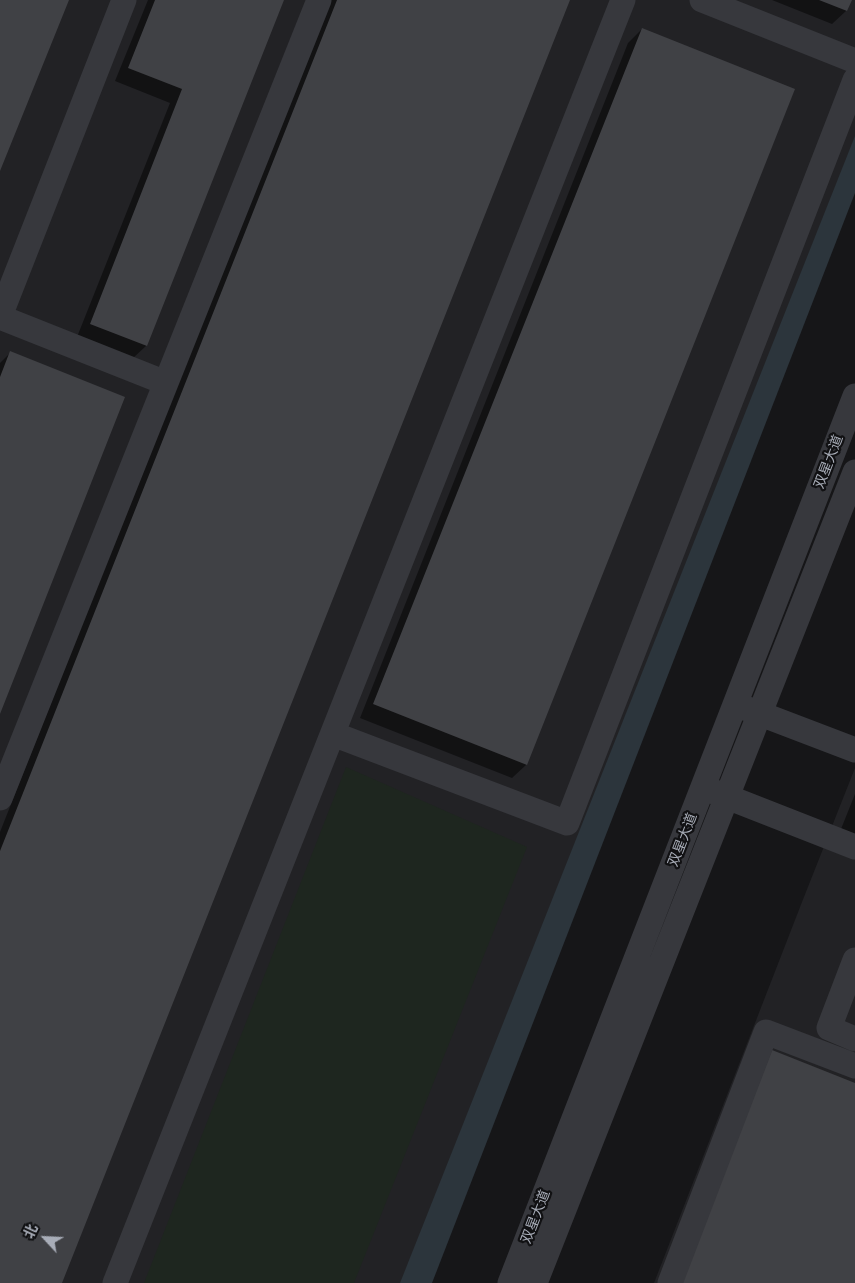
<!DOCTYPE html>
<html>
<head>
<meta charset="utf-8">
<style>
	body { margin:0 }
	#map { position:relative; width:855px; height:1283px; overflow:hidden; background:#161618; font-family:"Fira Sans Condensed","Noto Sans SC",sans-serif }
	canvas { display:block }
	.north { position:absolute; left:20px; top:1213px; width:50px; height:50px; -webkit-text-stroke:4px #111113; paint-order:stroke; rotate:295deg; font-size:14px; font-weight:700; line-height:20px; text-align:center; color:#a8adb8 }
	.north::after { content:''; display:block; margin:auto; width:18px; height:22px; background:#a8adb8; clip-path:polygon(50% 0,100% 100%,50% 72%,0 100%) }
</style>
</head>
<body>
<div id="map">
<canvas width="855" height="1283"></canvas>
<div class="north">北</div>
</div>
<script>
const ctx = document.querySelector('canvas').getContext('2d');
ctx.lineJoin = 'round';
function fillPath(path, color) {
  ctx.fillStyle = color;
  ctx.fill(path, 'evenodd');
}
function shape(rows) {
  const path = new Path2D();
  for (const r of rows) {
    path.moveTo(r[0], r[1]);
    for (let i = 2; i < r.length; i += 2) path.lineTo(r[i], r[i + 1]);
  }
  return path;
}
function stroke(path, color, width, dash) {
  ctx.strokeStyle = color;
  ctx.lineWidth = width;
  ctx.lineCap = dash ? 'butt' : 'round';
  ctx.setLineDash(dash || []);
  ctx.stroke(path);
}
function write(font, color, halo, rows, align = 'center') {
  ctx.font = font + ' "Fira Sans Condensed","Noto Sans SC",sans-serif';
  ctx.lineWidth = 4.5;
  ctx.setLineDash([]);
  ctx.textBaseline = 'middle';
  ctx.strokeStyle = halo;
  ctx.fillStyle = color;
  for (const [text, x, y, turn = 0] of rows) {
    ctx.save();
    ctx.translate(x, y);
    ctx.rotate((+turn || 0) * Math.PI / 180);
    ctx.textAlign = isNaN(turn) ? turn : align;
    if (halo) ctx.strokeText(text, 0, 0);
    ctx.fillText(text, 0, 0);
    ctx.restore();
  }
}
fillPath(shape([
	[0,0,855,0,855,159,407,1283,0,1283],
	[855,768,855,1283,654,1283,802,902]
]), '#222225');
fillPath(shape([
	[346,767,527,847,354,1283,144,1283]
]), '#1e261f');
fillPath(shape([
	[855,136,855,193,432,1283,400,1283]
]), '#2c353c');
fillPath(shape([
	[148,0,283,0,146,346,132,359,77,337,170,103,115,81],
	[329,0,568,0,61,1283,0,1283,0,832],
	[772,0,850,0,846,11,832,24],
	[642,29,794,90,526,765,512,778,360,718,628,43],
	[10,353,0,711,0,363],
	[855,794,855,840,839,834]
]), '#0007');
fillPath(shape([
	[0,0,69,0,0,171],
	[155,0,284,0,147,346,90,324,182,89,128,68],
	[337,0,570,0,62,1283,0,1283,0,851],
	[819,0,852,0,847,11],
	[642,28,795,89,527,765,373,704],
	[10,351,125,397,0,714,0,377],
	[772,1050,855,1083,855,1283,681,1283]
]), '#404145');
stroke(shape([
	[702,0,855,61],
	[0,316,124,0],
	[0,317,166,383],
	[745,708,855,750],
	[333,734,567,823,855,80],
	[712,791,855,847],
	[0,798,319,0],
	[855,960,829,1028,855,1039],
	[115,1283,623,0],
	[510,1283,855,396],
	[535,1283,855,472],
	[670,1283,766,1032,855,1066]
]), '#37383d', 25);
write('14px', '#a8adb8', '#111113', [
	["双星大道",829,462,-69],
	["双星大道",683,840,-69],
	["双星大道",536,1217,-69]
]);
</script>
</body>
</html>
